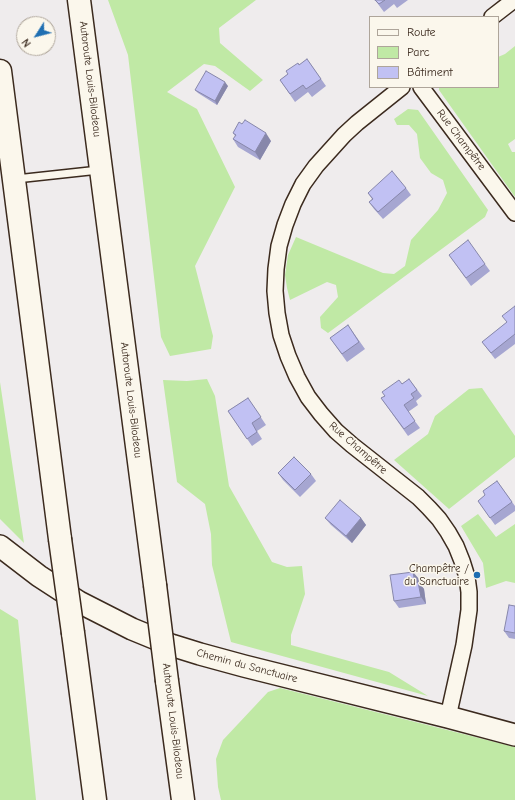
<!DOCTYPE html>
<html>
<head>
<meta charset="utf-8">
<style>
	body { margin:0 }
	#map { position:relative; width:515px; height:800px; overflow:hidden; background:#efeced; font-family:"Comic Neue",sans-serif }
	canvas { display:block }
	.legend { position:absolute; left:369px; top:16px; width:130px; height:72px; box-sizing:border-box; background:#fbf7ec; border:1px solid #aea59a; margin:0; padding:5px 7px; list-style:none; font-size:12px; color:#3b2a1e }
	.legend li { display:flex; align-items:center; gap:8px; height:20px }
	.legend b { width:20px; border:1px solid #aea59a }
	.north { position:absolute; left:16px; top:16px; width:40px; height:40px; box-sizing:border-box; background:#fbf7ec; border:1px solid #aea59a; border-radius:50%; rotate:234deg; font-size:11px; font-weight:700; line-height:16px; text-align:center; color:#3b2a1e }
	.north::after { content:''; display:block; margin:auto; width:14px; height:18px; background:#1f6fb2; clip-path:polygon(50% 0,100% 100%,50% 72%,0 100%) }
</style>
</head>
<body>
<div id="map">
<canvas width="515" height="800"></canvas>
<ul class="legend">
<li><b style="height:5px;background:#fbf7ec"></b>Route</li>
<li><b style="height:11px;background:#c0e9a5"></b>Parc</li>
<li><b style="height:11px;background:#c1c1f3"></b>Bâtiment</li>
</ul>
<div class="north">N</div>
</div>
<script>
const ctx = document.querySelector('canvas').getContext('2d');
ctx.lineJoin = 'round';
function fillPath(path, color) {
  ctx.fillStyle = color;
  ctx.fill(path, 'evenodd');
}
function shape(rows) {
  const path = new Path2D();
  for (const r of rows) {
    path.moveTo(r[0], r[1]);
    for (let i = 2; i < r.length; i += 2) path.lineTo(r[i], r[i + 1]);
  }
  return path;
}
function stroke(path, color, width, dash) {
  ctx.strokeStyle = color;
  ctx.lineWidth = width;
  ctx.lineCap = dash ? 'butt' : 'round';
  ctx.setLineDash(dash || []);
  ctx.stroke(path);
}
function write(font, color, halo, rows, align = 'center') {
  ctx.font = font + ' "Comic Neue",sans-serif';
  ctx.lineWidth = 3;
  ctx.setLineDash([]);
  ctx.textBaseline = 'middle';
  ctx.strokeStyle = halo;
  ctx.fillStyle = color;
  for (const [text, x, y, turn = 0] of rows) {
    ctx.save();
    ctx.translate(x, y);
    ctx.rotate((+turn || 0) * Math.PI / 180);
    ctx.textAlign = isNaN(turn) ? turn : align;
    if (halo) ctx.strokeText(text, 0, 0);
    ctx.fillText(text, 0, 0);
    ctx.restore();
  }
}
fillPath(shape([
	[108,0,256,0,219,28,220,43,263,80,250,91,215,66,204,64,167,92,197,109,235,187,195,266,213,336,211,349,170,356,161,337,128,55],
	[515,46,515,139,508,144,512,152,515,152,515,197,439,90,439,87,498,87,498,57,505,54],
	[408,109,418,110,488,210,485,217,328,333,321,328,320,317,338,297,336,285,327,282,290,300,287,288,285,275,288,255,296,237,383,273,394,274,405,266,411,240,438,210,447,193,443,180,431,173,420,158,417,134,409,125,397,125,394,119],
	[207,379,215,396,229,486,272,562,287,567,302,566,305,594,291,635,291,645,389,672,428,696,231,642,212,565,211,534,205,504,177,482,163,380,187,381],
	[0,382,24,543,0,519],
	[482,388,515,436,515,457,449,509,394,460,428,434,435,416,469,389],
	[478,514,496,537,515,524,515,583,506,581,486,588,483,563,461,526],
	[0,609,18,620,36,800,0,800],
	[280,688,515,747,515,800,221,800,218,787,216,759,223,740,268,692]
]), '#c0e9a5');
const lane = shape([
	[16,179,99,170]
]);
const street = shape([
	[492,17,514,0],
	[402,87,357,123,344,135,316,166,303,184,293,204,285,225,279,246,276,269,275,291,277,313,281,335,288,356,297,377,308,397,321,414,336,431,352,445,418,497,429,508,439,519,448,532,456,546,462,561,467,577,469,592,469,610,464,645,448,717],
	[421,87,515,213]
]);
const secondary = shape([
	[0,546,39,576,79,602,132,629,171,645,200,654,244,666,448,717,515,735]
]);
const highway = shape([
	[79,0,155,585],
	[0,71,60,539],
	[73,633,95,800],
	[167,681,183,800]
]);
stroke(lane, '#3b2a1e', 10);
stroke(street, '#3b2a1e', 18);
stroke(secondary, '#3b2a1e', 24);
stroke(highway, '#3b2a1e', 25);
stroke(lane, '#fbf7ec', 7);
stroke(street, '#fbf7ec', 15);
stroke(secondary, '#fbf7ec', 21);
stroke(highway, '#fbf7ec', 22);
const highwayBridge = shape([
	[60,539,73,633],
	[155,585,167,681]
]);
stroke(highwayBridge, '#3b2a1e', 25, []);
stroke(highwayBridge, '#fbf7ec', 22);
fillPath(shape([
	[375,0,408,0,397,8,394,4,384,12],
	[307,59,326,86,312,97,308,92,295,102,280,80],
	[228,86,217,105,198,93,195,90],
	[233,133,271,141,260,160,238,147,233,139,235,136],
	[406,188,411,195,383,219,374,209,369,202,372,199,368,193],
	[449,255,485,264,490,271,471,286],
	[515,306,515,344,495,359,482,342,507,322],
	[348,325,365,349,347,362,330,338],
	[409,379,422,396,416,401,418,405,408,412,420,428,408,436,381,398],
	[248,398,266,425,257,431,262,439,252,446,228,411],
	[278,473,311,474,316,481,300,497,283,480],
	[497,481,515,506,515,511,495,525,478,501,485,495],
	[325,518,361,518,366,525,352,543,331,525],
	[419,579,419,583,424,589,426,604,399,608,394,601],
	[515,606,515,639,509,638,504,631]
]), '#a6a6d1');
fillPath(shape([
	[225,82,228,86,217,105,215,101],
	[266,133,271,141,260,160,255,152],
	[361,518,366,525,352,543,346,536],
	[413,572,419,579,419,583,424,589,426,604,421,597,415,583]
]), '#8787aa');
const building = shape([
	[375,0,385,0,379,4,375,0],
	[307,59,321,79,306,89,303,85,290,94,280,80,288,74,286,71,298,63,299,65,307,59],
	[206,71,225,82,215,101,195,90,206,71],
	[245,120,266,133,255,152,233,139,236,135,233,133,239,122,242,124,245,120],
	[392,171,406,188,378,212,369,202,373,199,368,193,392,171],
	[468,240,485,264,466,278,449,255,468,240],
	[515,306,515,334,491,353,482,342,507,322,502,316,515,306],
	[348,325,359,342,342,354,330,338,348,325],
	[409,379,417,390,411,394,414,398,404,405,415,421,404,429,381,398,385,396,382,392,399,380,402,384,409,379],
	[248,398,261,417,252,423,257,432,247,439,228,411,248,398],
	[294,457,311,474,295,490,278,473,294,457],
	[497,481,512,502,490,518,478,501,485,495,483,491,497,481],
	[340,500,361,518,346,536,325,518,340,500],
	[413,572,415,583,418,582,421,597,394,601,390,575,413,572],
	[509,605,515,606,515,633,504,631,509,605]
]);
fillPath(building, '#c1c1f3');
stroke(building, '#8787aa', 1);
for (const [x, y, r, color] of [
	[477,575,4,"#1f6fb2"]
]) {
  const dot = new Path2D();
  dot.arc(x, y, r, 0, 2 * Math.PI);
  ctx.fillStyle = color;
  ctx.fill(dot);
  stroke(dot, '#fbf7ec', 1.5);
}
write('11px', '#3b2a1e', '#fbf7ec', [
	["Autoroute Louis-Bilodeau",90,79,83],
	["Rue Champêtre",461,140,53],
	["Autoroute Louis-Bilodeau",131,400,83],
	["Rue Champêtre",358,448,41],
	["Chemin du Sanctuaire",247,666,15],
	["Autoroute Louis-Bilodeau",173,721,83]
]);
write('11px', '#3b2a1e', '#fbf7ec', [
	["Champêtre /",469,569],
	["du Sanctuaire",469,582]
], 'right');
</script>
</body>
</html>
